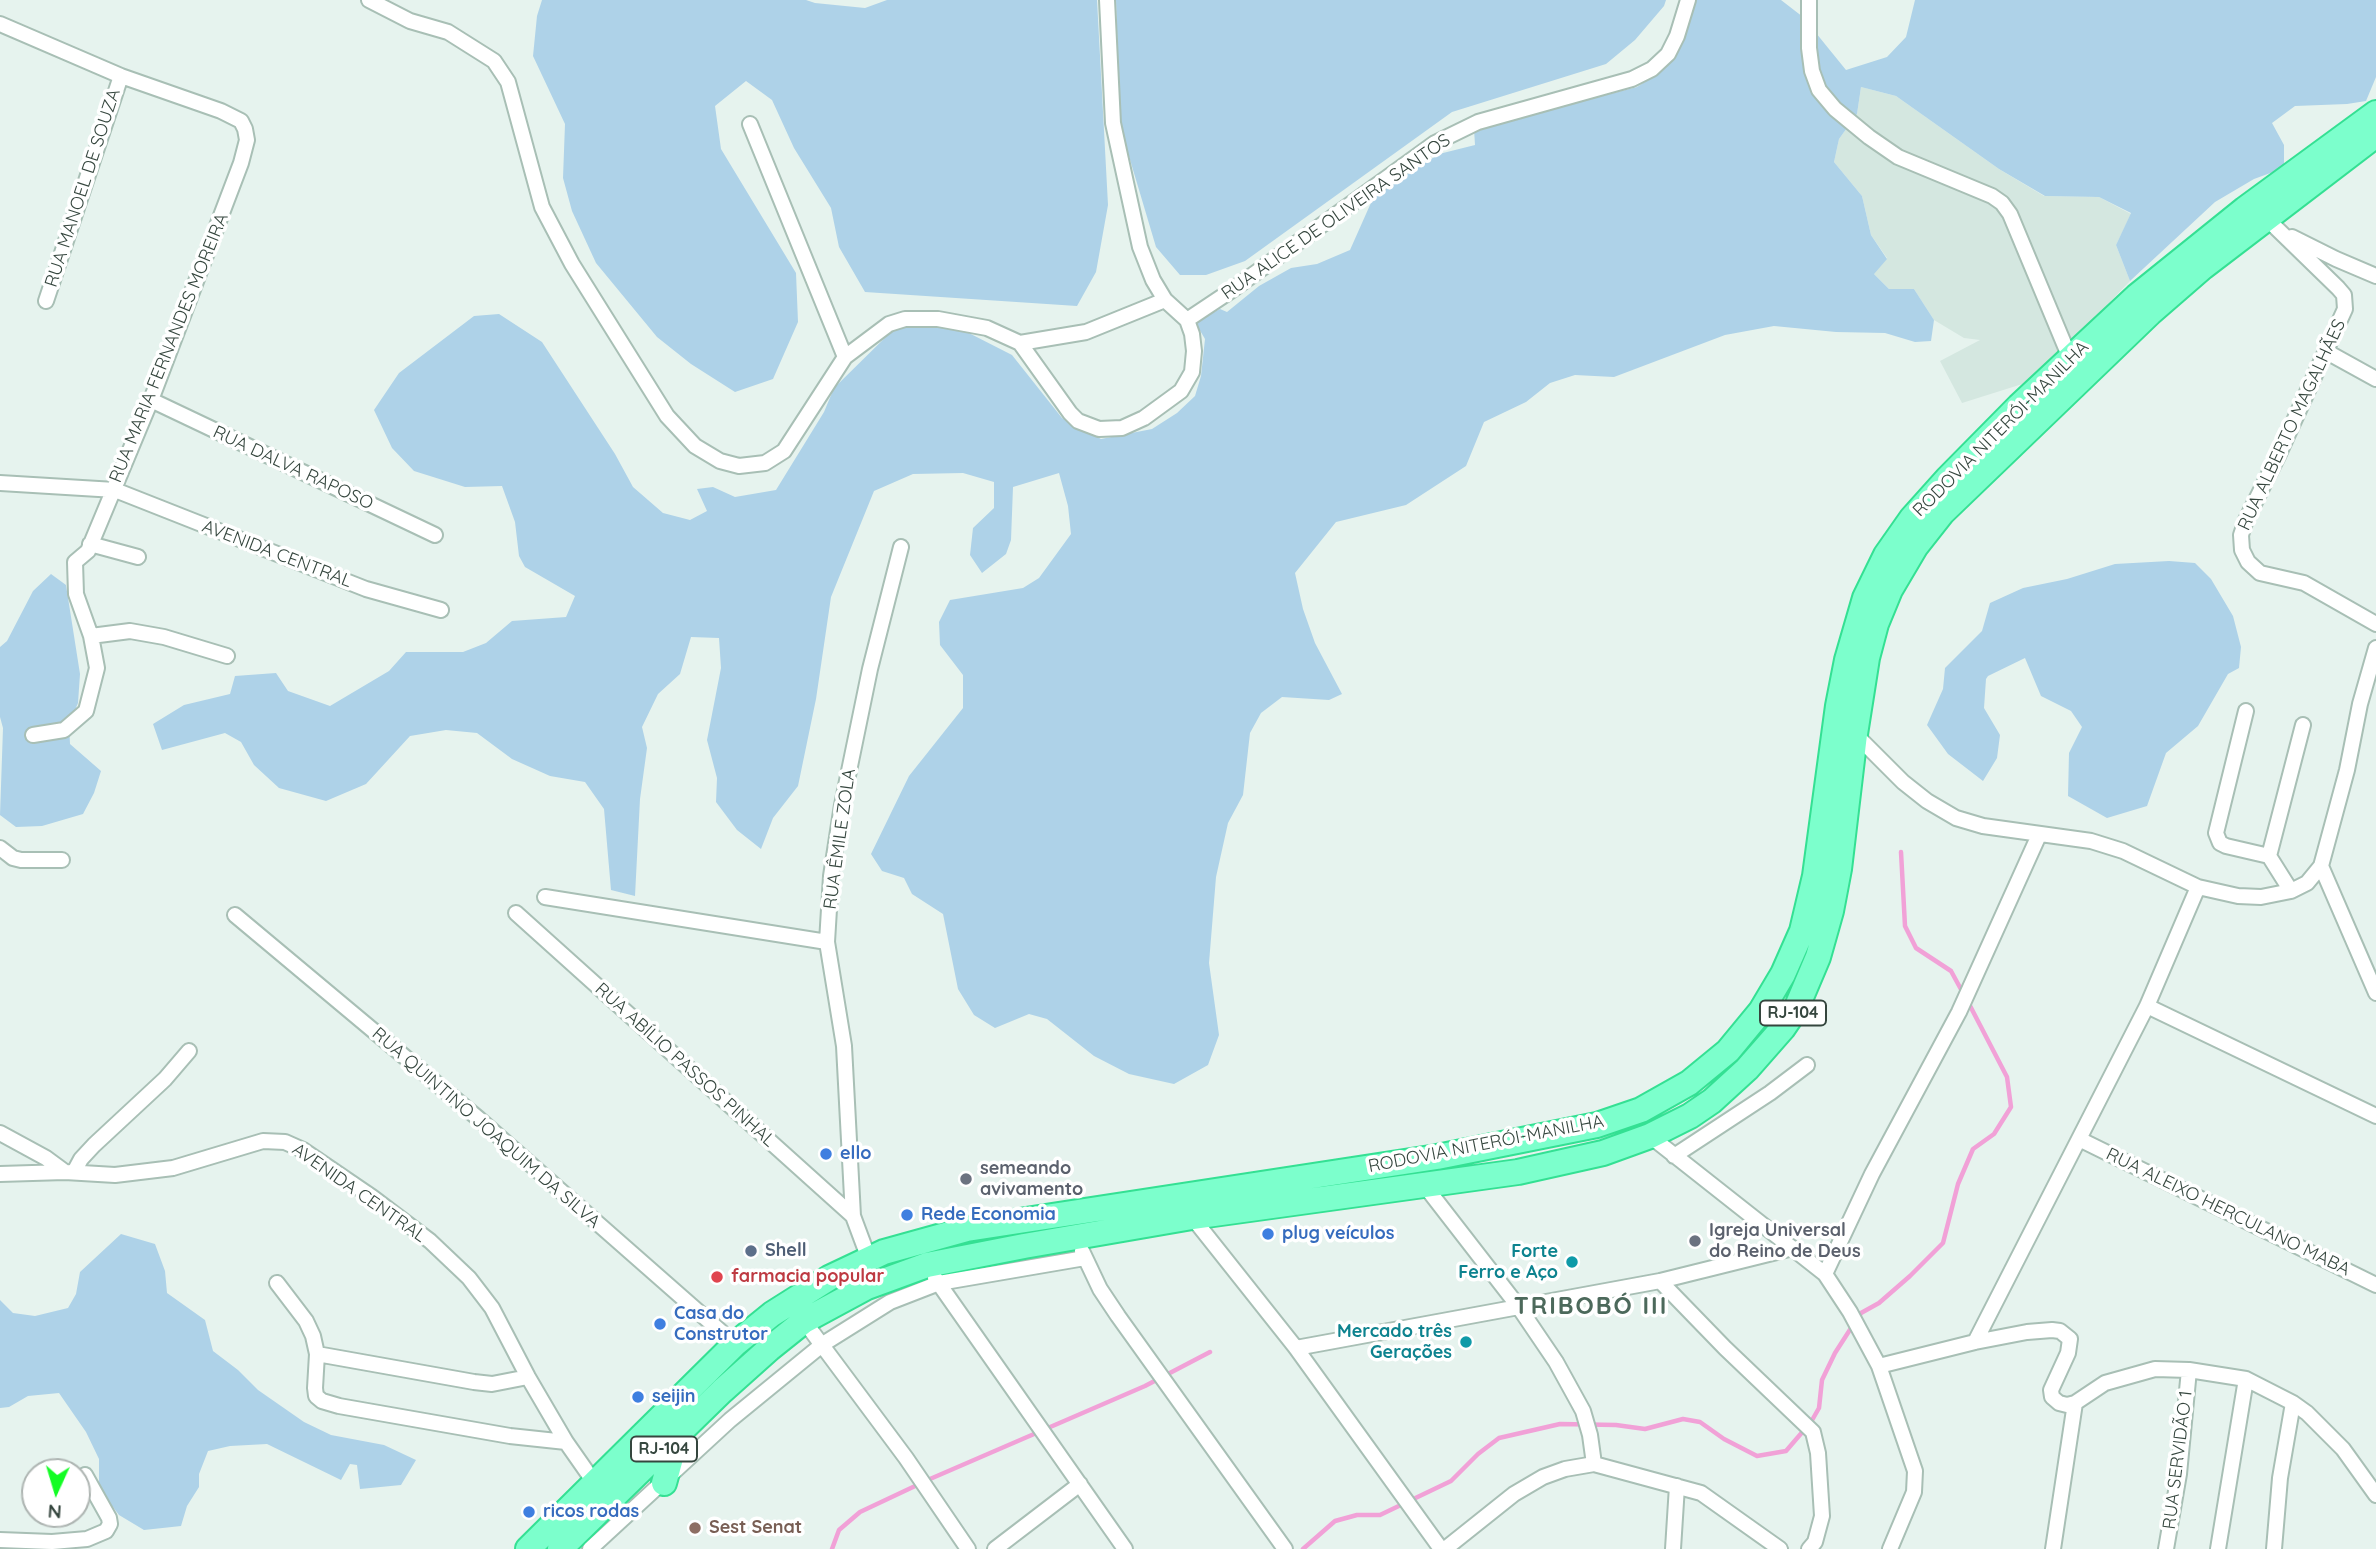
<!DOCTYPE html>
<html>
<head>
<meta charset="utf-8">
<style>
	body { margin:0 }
	#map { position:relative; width:2376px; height:1549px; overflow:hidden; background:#e6f3ee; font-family:Quicksand,sans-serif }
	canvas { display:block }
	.north { position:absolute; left:21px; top:1458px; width:70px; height:70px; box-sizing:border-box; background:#fff; border:2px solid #aeb5b2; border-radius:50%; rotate:184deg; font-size:19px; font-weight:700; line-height:28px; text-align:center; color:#35463e }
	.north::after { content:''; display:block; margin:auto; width:24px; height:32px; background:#13fd24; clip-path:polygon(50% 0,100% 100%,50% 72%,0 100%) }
</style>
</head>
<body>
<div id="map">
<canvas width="2376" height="1549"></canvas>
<div class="north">N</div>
</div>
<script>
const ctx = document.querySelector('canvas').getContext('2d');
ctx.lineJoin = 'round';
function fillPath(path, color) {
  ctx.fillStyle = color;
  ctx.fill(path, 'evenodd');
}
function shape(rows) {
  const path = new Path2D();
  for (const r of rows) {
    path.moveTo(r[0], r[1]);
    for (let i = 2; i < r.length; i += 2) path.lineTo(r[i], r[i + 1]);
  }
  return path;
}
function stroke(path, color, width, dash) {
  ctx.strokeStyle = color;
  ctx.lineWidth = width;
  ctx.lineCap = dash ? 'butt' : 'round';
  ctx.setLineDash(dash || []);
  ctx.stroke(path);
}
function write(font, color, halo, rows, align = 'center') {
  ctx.font = font + ' Quicksand,sans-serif';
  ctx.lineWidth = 7;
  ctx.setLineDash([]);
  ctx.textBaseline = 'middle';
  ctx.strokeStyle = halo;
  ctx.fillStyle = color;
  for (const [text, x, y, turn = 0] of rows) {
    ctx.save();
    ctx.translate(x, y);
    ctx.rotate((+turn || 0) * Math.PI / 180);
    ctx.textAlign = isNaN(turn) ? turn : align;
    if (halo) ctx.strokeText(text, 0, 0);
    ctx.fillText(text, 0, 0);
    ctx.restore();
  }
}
fillPath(shape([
	[1861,87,1896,96,1999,169,2044,196,2099,197,2131,214,2116,245,2130,281,2035,380,1962,403,1940,361,1980,340,1964,338,1934,320,1914,289,1889,289,1873,273,1887,258,1871,235,1862,196,1834,162,1839,139,1857,114]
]), '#d4e7e0');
fillPath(shape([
	[542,0,806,0,815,3,865,8,887,0,1097,0,1108,205,1096,272,1077,306,865,292,839,247,831,208,794,148,772,100,746,81,715,106,721,149,796,273,798,322,773,379,735,392,691,364,657,337,596,263,572,211,563,178,565,124,533,56,537,16],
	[1116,0,1666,0,1664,6,1635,40,1606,64,1452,112,1245,261,1206,275,1180,275,1156,247,1120,126],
	[1695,0,1781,0,1803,17,1846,70,1887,57,1906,37,1915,0,2376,0,2376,77,2366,101,2347,104,2295,106,2272,123,2284,145,2284,168,2254,179,2215,202,2130,281,2116,245,2131,213,2099,197,2045,196,1999,169,1896,96,1861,87,1857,114,1839,139,1834,162,1862,196,1871,235,1887,259,1874,274,1889,289,1914,289,1934,320,1931,341,1915,342,1885,333,1836,332,1774,326,1725,335,1614,377,1575,375,1550,383,1526,402,1484,422,1466,466,1406,505,1336,522,1295,573,1303,609,1315,643,1342,694,1329,700,1282,697,1261,713,1250,733,1243,795,1228,823,1216,877,1209,963,1219,1035,1208,1065,1174,1084,1129,1074,1094,1056,1047,1019,1029,1014,995,1028,974,1015,958,989,943,914,912,894,904,878,882,871,871,854,909,776,963,708,963,675,940,645,939,622,950,600,1023,588,1039,578,1071,534,1068,506,1059,473,1013,487,1011,540,1006,554,982,573,970,555,973,528,994,508,994,482,963,473,913,474,874,491,831,597,816,699,798,786,773,818,761,849,737,830,716,802,717,778,707,740,721,668,719,638,691,637,680,674,658,694,642,727,647,748,640,799,635,896,611,890,604,809,585,782,550,776,512,759,477,733,446,730,410,736,366,784,326,801,279,788,254,765,241,742,225,733,162,750,153,724,184,705,230,694,235,676,276,673,288,691,330,706,389,671,406,652,463,652,486,643,512,621,566,617,575,596,525,567,519,556,515,522,502,486,465,487,414,471,392,448,374,410,399,373,474,316,499,314,542,342,615,454,633,487,663,513,690,520,707,511,697,489,713,487,735,497,776,490,824,412,834,388,900,323,961,329,1012,355,1062,418,1101,439,1152,429,1177,413,1195,396,1201,376,1205,339,1195,322,1220,309,1227,312,1259,286,1291,268,1317,264,1350,250,1374,196,1439,154,1475,145,1474,129,1637,87,1662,71,1684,37],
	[2169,561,2195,563,2211,579,2233,616,2241,647,2239,668,2228,674,2198,726,2166,753,2147,806,2107,818,2068,796,2069,753,2082,727,2071,711,2041,696,2025,658,1988,676,1986,679,1984,708,2000,735,1997,758,1983,781,1948,754,1927,725,1943,689,1945,668,1982,631,1990,603,2023,588,2067,579,2115,564],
	[51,574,66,585,80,674,78,703,69,724,70,744,101,771,94,793,83,814,42,826,16,827,0,815,3,728,0,717,0,647,7,641,33,591],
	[121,1234,155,1244,165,1271,167,1293,205,1320,213,1351,238,1370,258,1390,304,1422,331,1435,384,1445,416,1460,401,1485,360,1489,357,1465,350,1464,341,1480,267,1444,230,1446,208,1451,199,1474,199,1487,187,1506,181,1526,144,1530,119,1515,103,1494,99,1483,99,1459,86,1432,59,1393,28,1396,9,1407,0,1408,0,1300,13,1313,35,1316,68,1308,76,1294,80,1272]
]), '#aed2e8');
stroke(shape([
	[1901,852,1905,926,1916,948,1951,971,1963,993],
	[1858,1318,1861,1313,1879,1303,1910,1276,1943,1243,1958,1184,1973,1149,1994,1134,2011,1107,2007,1077,1967,1000],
	[832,1549,839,1530,860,1512,930,1479,1145,1386,1210,1352],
	[1303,1549,1335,1521,1357,1515,1380,1515,1451,1481,1478,1454,1499,1438,1560,1424,1616,1425,1645,1429,1683,1419,1700,1422,1724,1439,1757,1456,1786,1451,1811,1422,1819,1408,1822,1380,1835,1353,1853,1325]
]), '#f1a1d7', 4.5);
const minor = shape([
	[369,0,410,21,448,32,494,61,508,82,542,207,572,264,667,416,695,446,720,461,739,466,765,463,784,451,845,357,889,324,905,319,938,319,987,328,1020,343,1086,332,1165,300],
	[1809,0,1809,48,1812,71,1819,90,1835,109,1869,137,1898,157,1992,196,2002,203,2010,214,2070,358],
	[0,24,121,76,221,111,241,121,245,129,247,140,241,163,151,400,88,551,75,562,76,594,91,636,97,668,86,711,64,730,33,735],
	[750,124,845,357],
	[2266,218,2338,288,2344,295,2345,309,2278,456,2246,520,2241,535,2242,550,2248,562,2260,573,2304,583,2376,624],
	[2292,237,2336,259,2376,276],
	[46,301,121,76],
	[1187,320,1232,290,1435,143,1478,122,1632,79,1652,69,1668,54,1677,36,1688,0],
	[1020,343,1070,413,1078,421,1099,429,1122,428,1144,418,1181,391,1192,372,1194,351,1192,334,1187,320,1165,300,1153,280,1140,247,1113,123,1107,0],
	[2327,352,2376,379],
	[151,400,435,535],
	[0,483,115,490,366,589,441,610],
	[90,544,138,557],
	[91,636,130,631,164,637,227,656],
	[2246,711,2216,833,2220,843,2226,846,2269,856,2303,725],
	[1855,734,1903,782,1927,801,1956,818,1983,826,2091,841,2123,851,2198,887,2238,896,2261,897,2291,891,2307,883,2321,866,2347,770,2360,704,2376,648],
	[0,848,13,858,21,860,62,860],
	[2269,856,2291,891],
	[2321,866,2376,993],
	[545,897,827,942],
	[516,913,853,1216],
	[235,915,479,1119,735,1344],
	[2147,1006,2376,1116],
	[0,1133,46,1158,65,1172],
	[1650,1136,1825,1274,1850,1312,1879,1366,1915,1471,1914,1492,1890,1549],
	[2079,1139,2376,1285],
	[1674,1156,1770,1093,1807,1065],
	[74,1172,81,1159,94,1145,165,1079,189,1051],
	[0,1174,65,1172,115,1175,173,1168,263,1141,285,1142,303,1150,372,1197,430,1241,469,1278,492,1308,528,1377,566,1442,594,1482],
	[1425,1186,1518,1306,1556,1362,1583,1411,1590,1435,1594,1464],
	[1192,1217,1296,1348,1441,1549],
	[1082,1251,1100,1289,1118,1316,1285,1549],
	[869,1259,853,1216,844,1046,827,942,831,876,842,805,870,669,901,547],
	[1825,1274,1872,1174,1959,1012,2039,835],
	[935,1278,1125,1549],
	[1660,1281,1725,1348,1813,1432,1818,1453,1822,1516,1815,1542,1809,1549],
	[277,1283,306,1321,313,1336,317,1354,315,1388,316,1396,322,1401,339,1406,510,1436,566,1442],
	[804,1321,906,1458,968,1549],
	[1975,1342,2147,1006,2198,887],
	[1296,1348,1660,1281,1793,1248],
	[317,1354,474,1382,492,1384,528,1377],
	[1879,1366,1975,1342,2027,1332,2052,1330,2060,1331,2070,1339,2068,1353,2051,1390,2052,1397,2059,1403,2067,1405,2075,1403,2105,1383,2155,1369,2189,1370,2246,1379,2293,1403,2307,1413,2343,1449,2376,1495],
	[0,1540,52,1542,87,1539,106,1531,110,1524,109,1518,85,1475],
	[590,1549,730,1420,823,1344,890,1302,939,1283,1085,1258],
	[995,1549,1080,1484],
	[1445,1549,1514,1494,1543,1477,1565,1469,1594,1464,1701,1493,1780,1549],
	[1673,1549,1677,1486],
	[2053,1549,2075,1403],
	[2166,1549,2179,1474,2189,1370],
	[2218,1549,2246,1379],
	[2274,1549,2280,1478,2293,1403]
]);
const trunk = shape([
	[664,1483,677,1436],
	[528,1549,735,1344,772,1314,829,1278,884,1252,967,1229,1437,1157,1597,1125,1641,1110,1689,1083,1728,1051,1761,1011,1783,974,1802,931,1815,876,1838,706,1847,660,1865,598,1886,555,1912,518,1947,479,2019,406,2137,296,2245,209,2376,113],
	[560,1549,722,1391,769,1349,804,1321,867,1287,927,1265,1024,1246,1192,1217,1518,1172,1603,1153,1650,1136,1690,1116,1712,1101,1747,1069,1783,1028,1796,1009,1818,957,1831,911,1839,869,1855,734,1867,658,1876,624,1890,590,1916,546,1942,513,2150,313,2203,267,2376,135]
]);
stroke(minor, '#a8bfb5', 18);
stroke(trunk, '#34e093', 28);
stroke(minor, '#fff', 14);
stroke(trunk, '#7cffcc', 24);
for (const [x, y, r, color] of [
	[826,1154,7,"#3f7fe0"],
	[966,1179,7,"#6b7280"],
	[907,1215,7,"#3f7fe0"],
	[1268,1234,7,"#3f7fe0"],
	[1695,1241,7,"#6b7280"],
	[751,1251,7,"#5c6f8a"],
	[1572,1262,7,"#0f9aa8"],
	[717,1277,7,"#e0444e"],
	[660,1324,7,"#3f7fe0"],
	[1466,1342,7,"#0f9aa8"],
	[638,1397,7,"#3f7fe0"],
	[529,1512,7,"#3f7fe0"],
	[695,1528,7,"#8d6e63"]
]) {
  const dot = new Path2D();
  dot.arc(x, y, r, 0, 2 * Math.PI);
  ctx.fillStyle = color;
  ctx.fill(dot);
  stroke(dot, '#fff', 2.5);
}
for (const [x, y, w] of [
	[1793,1013,66],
	[664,1449,66]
]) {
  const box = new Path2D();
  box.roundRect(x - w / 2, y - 12.5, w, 25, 5);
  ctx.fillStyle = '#fff';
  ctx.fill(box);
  stroke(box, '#35463e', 2);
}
write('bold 16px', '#35463e', null, [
	["RJ-104",1793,1013],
	["RJ-104",664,1449]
]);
write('18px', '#35463e', '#fff', [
	["RUA MANOEL DE SOUZA",83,188,-72],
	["RUA ALICE DE OLIVEIRA SANTOS",1336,217,-35],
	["RUA MARIA FERNANDES MOREIRA",169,348,-68],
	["RUA ALBERTO MAGALHÃES",2292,425,-65],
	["RODOVIA NITERÓI-MANILHA",2001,429,-45],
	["RUA DALVA RAPOSO",293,468,25],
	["AVENIDA CENTRAL",277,554,21],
	["RUA ÊMILE ZOLA",840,839,-82],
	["RUA ABÍLIO PASSOS PINHAL",685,1065,42],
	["RUA QUINTINO JOAQUIM DA SILVA",486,1128,41],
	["RODOVIA NITERÓI-MANILHA",1486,1144,-11],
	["AVENIDA CENTRAL",359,1193,35],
	["RUA ALEIXO HERCULANO MABA",2228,1212,26],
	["RUA SERVIDÃO 1",2178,1460,-83]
]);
write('bold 18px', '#366cbe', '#fff', [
	["ello",840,1154],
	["Rede Economia",921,1215],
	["plug veículos",1282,1234],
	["Casa do",674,1314],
	["Construtor",674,1335],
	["seijin",652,1397],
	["ricos rodas",543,1512]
], 'left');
write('bold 18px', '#5b616d', '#fff', [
	["semeando",980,1169],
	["avivamento",980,1190],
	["Igreja Universal",1709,1231],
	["do Reino de Deus",1709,1252]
], 'left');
write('bold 18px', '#4e5e75', '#fff', [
	["Shell",765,1251]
], 'left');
write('bold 18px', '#0d838f', '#fff', [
	["Forte",1558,1252],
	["Ferro e Aço",1558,1273],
	["Mercado três",1452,1332],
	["Gerações",1452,1353]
], 'right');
write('bold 18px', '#be3a42', '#fff', [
	["farmacia popular",731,1277]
], 'left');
write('bold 18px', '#785e54', '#fff', [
	["Sest Senat",709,1528]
], 'left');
ctx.letterSpacing = '2px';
write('bold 24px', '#4c695b', '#fff', [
	["TRIBOBÓ III",1591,1307]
]);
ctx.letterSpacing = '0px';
</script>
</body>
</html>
